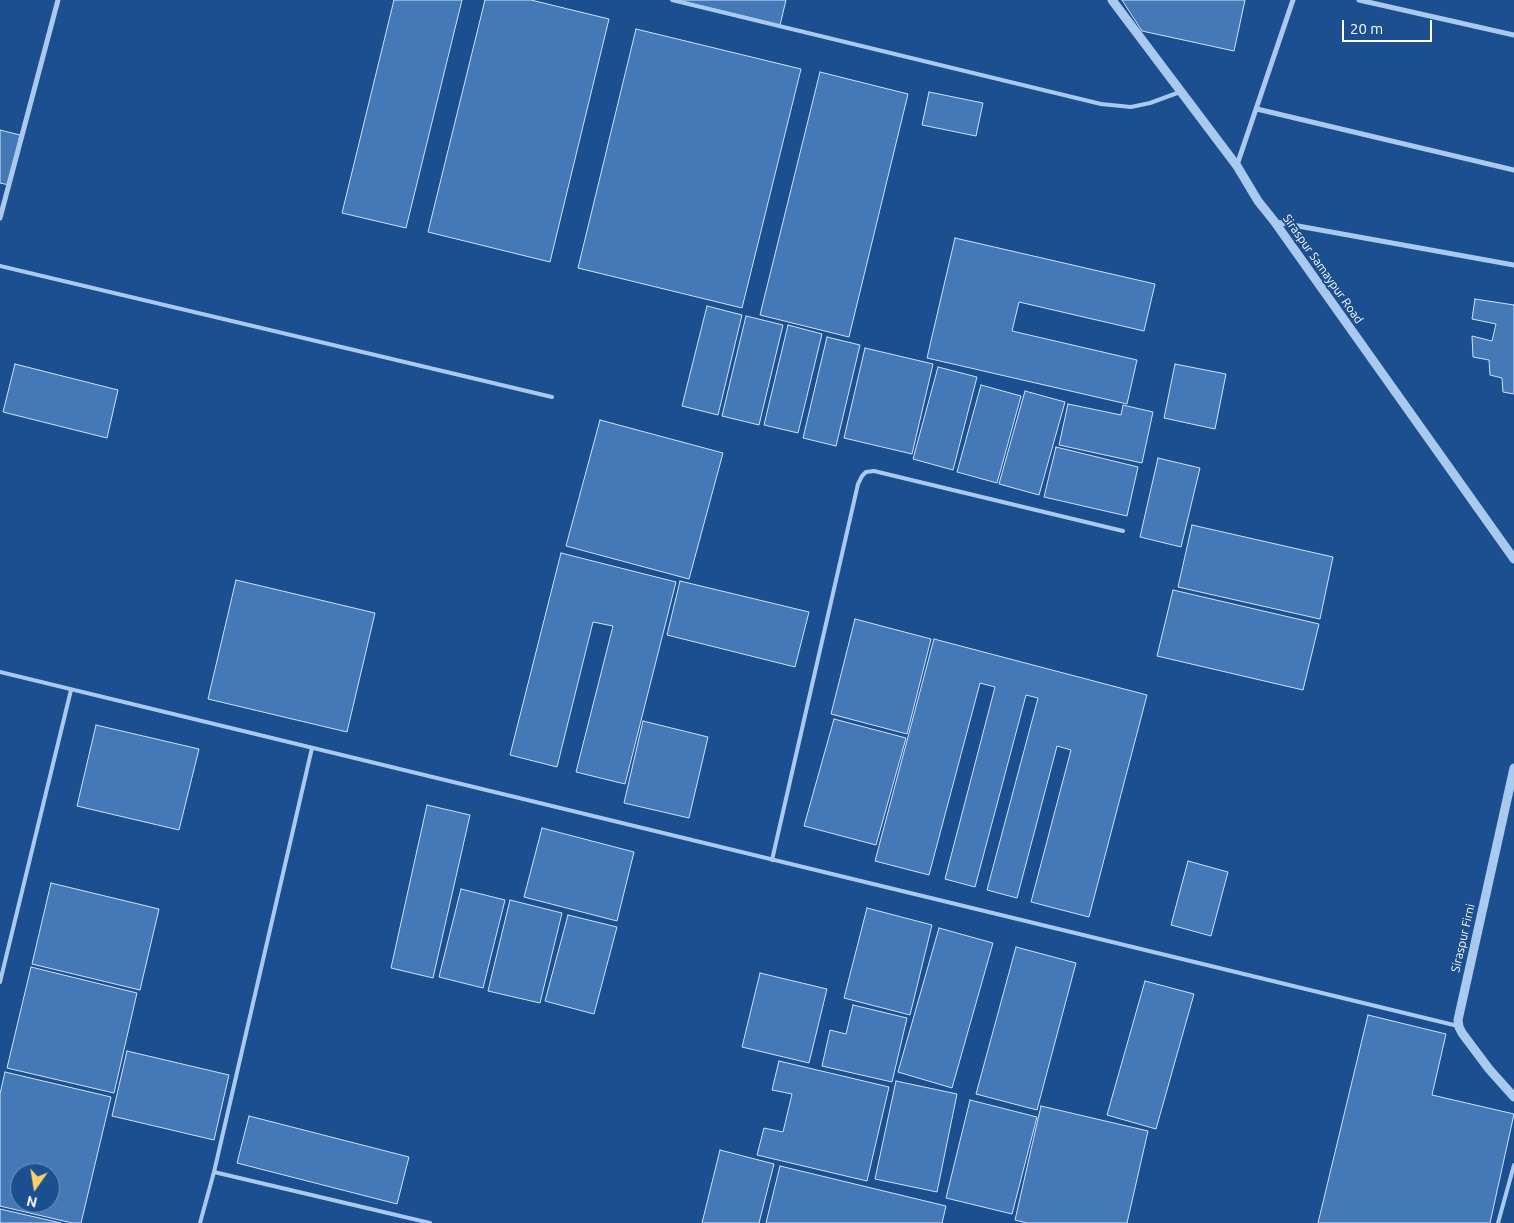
<!DOCTYPE html>
<html>
<head>
<meta charset="utf-8">
<style>
	body { margin:0 }
	#map { position:relative; width:1514px; height:1223px; overflow:hidden; background:#1b4f8f; font-family:Ubuntu,sans-serif }
	canvas { display:block }
	.north { position:absolute; left:10px; top:1163px; width:50px; height:50px; box-sizing:border-box; background:#1b4f8f; border:1px solid #7695bc; border-radius:50%; rotate:193deg; font-size:14px; font-weight:700; line-height:20px; text-align:center; color:#fff }
	.north::after { content:''; display:block; margin:auto; width:18px; height:22px; background:#ffd166; clip-path:polygon(50% 0,100% 100%,50% 72%,0 100%) }
	.scale { position:absolute; left:1342px; top:20px; width:90px; height:22px; box-sizing:border-box; border:2px solid #fff; border-top:0; padding-left:6px; font-size:15px; line-height:18px; white-space:nowrap; color:#fff; -webkit-text-stroke:4px #1b4f8f; paint-order:stroke }
</style>
</head>
<body>
<div id="map">
<canvas width="1514" height="1223"></canvas>
<div class="north">N</div>
<div class="scale">20 m</div>
</div>
<script>
const ctx = document.querySelector('canvas').getContext('2d');
ctx.lineJoin = 'round';
function fillPath(path, color) {
  ctx.fillStyle = color;
  ctx.fill(path, 'evenodd');
}
function shape(rows) {
  const path = new Path2D();
  for (const r of rows) {
    path.moveTo(r[0], r[1]);
    for (let i = 2; i < r.length; i += 2) path.lineTo(r[i], r[i + 1]);
  }
  return path;
}
function stroke(path, color, width, dash) {
  ctx.strokeStyle = color;
  ctx.lineWidth = width;
  ctx.lineCap = dash ? 'butt' : 'round';
  ctx.setLineDash(dash || []);
  ctx.stroke(path);
}
function write(font, color, halo, rows, align = 'center') {
  ctx.font = font + ' Ubuntu,sans-serif';
  ctx.lineWidth = 4;
  ctx.setLineDash([]);
  ctx.textBaseline = 'middle';
  ctx.strokeStyle = halo;
  ctx.fillStyle = color;
  for (const [text, x, y, turn = 0] of rows) {
    ctx.save();
    ctx.translate(x, y);
    ctx.rotate((+turn || 0) * Math.PI / 180);
    ctx.textAlign = isNaN(turn) ? turn : align;
    if (halo) ctx.strokeText(text, 0, 0);
    ctx.fillText(text, 0, 0);
    ctx.restore();
  }
}
const building = shape([
	[394,0,462,0,406,228,342,213,394,0],
	[485,0,531,0,609,19,550,262,428,232,485,0],
	[677,0,786,0,780,25,677,0],
	[1122,0,1245,0,1234,51,1142,31,1122,0],
	[636,29,801,69,742,308,578,268,636,29],
	[820,72,908,94,849,337,760,315,820,72],
	[929,92,983,103,976,136,922,125,929,92],
	[0,130,20,135,9,185,0,183,0,130],
	[955,238,1155,284,1144,331,1019,302,1012,331,1137,360,1127,404,927,358,955,238],
	[1475,299,1514,305,1514,394,1503,392,1502,378,1490,375,1489,360,1473,357,1472,336,1492,341,1496,324,1472,319,1475,299],
	[707,306,742,315,718,415,682,406,707,306],
	[746,316,783,325,759,425,722,416,746,316],
	[788,325,822,334,798,433,764,425,788,325],
	[827,337,860,345,836,446,803,438,827,337],
	[865,348,933,364,912,454,844,438,865,348],
	[15,364,118,390,107,438,3,412,15,364],
	[1175,364,1226,374,1215,429,1164,418,1175,364],
	[938,367,977,377,953,470,913,459,938,367],
	[981,385,1021,396,997,483,957,472,981,385],
	[1025,391,1065,402,1039,495,999,484,1025,391],
	[1068,404,1121,415,1123,405,1153,412,1142,463,1059,445,1068,404],
	[600,420,723,453,689,579,566,546,600,420],
	[1056,447,1138,467,1127,516,1044,497,1056,447],
	[1158,458,1200,468,1181,547,1140,537,1158,458],
	[1192,525,1333,557,1320,619,1178,587,1192,525],
	[561,553,676,582,625,784,576,772,613,626,593,622,557,767,510,755,561,553],
	[236,580,375,613,347,732,208,699,236,580],
	[680,581,809,612,795,667,667,635,680,581],
	[1173,590,1319,624,1303,690,1157,656,1173,590],
	[855,619,931,639,907,734,831,714,855,619],
	[934,639,1147,695,1089,917,1031,902,1071,750,1057,746,1017,898,987,890,1038,698,1026,695,975,887,945,879,995,687,980,683,929,875,875,861,934,639],
	[834,719,906,738,876,845,804,826,834,719],
	[643,721,708,737,689,818,624,803,643,721],
	[96,725,199,749,179,830,77,806,96,725],
	[427,805,470,815,433,978,391,968,427,805],
	[542,828,634,852,617,921,524,897,542,828],
	[1188,861,1228,872,1211,936,1171,925,1188,861],
	[51,883,159,909,140,990,32,964,51,883],
	[461,889,505,900,483,988,439,977,461,889],
	[510,900,562,913,540,1003,488,991,510,900],
	[867,908,932,925,910,1015,844,998,867,908],
	[568,915,617,927,594,1014,545,1001,568,915],
	[939,928,993,943,952,1088,898,1072,939,928],
	[1016,947,1076,963,1037,1110,976,1094,1016,947],
	[31,967,137,993,114,1093,7,1068,31,967],
	[760,973,827,989,809,1063,742,1047,760,973],
	[1145,981,1194,994,1156,1129,1107,1115,1145,981],
	[853,1005,907,1018,892,1082,822,1066,830,1030,846,1034,853,1005],
	[1368,1015,1446,1034,1432,1095,1514,1114,1490,1223,1318,1223,1368,1015],
	[127,1051,229,1075,214,1140,112,1116,127,1051],
	[779,1061,889,1087,867,1181,757,1155,764,1128,783,1132,792,1094,772,1090,779,1061],
	[5,1072,111,1097,81,1223,72,1223,0,1206,0,1094,5,1072],
	[20,1173,50,1173,50,1203,20,1203,20,1173],
	[896,1081,957,1094,937,1192,875,1179,896,1081],
	[970,1100,1037,1117,1012,1214,946,1198,970,1100],
	[1041,1106,1148,1131,1127,1223,1027,1223,1015,1220,1041,1106],
	[249,1116,409,1157,397,1204,237,1163,249,1116],
	[720,1150,774,1164,759,1223,702,1223,720,1150],
	[780,1166,946,1206,942,1223,766,1223,780,1166],
	[0,1209,61,1223,0,1223,0,1209]
]);
fillPath(building, '#4478b7');
stroke(building, '#cfe3fa', 1);
stroke(shape([
	[672,0,1101,104,1131,107,1150,103,1180,92],
	[0,266,552,397],
	[0,672,1458,1026],
	[772,860,858,484,862,476,866,472,874,471,1123,531],
	[0,982,71,690],
	[214,1172,430,1223],
	[200,1223,214,1172,312,748],
	[1498,1223,1514,1165]
]), '#a9c9ee', 4);
stroke(shape([
	[1359,0,1514,35],
	[1257,109,1514,170],
	[1237,165,1293,0],
	[0,218,58,0],
	[1276,222,1514,265]
]), '#a9c9ee', 5);
stroke(shape([
	[1112,0,1237,166,1258,201,1274,221,1514,559],
	[1514,768,1458,1020,1459,1027,1462,1033,1489,1069,1514,1097]
]), '#a9c9ee', 9);
write('12px', '#fff', '#1b4f8f', [
	["Siraspur Samaypur Road",1323,269,55],
	["Siraspur Firni",1463,938,-77]
]);
</script>
</body>
</html>
